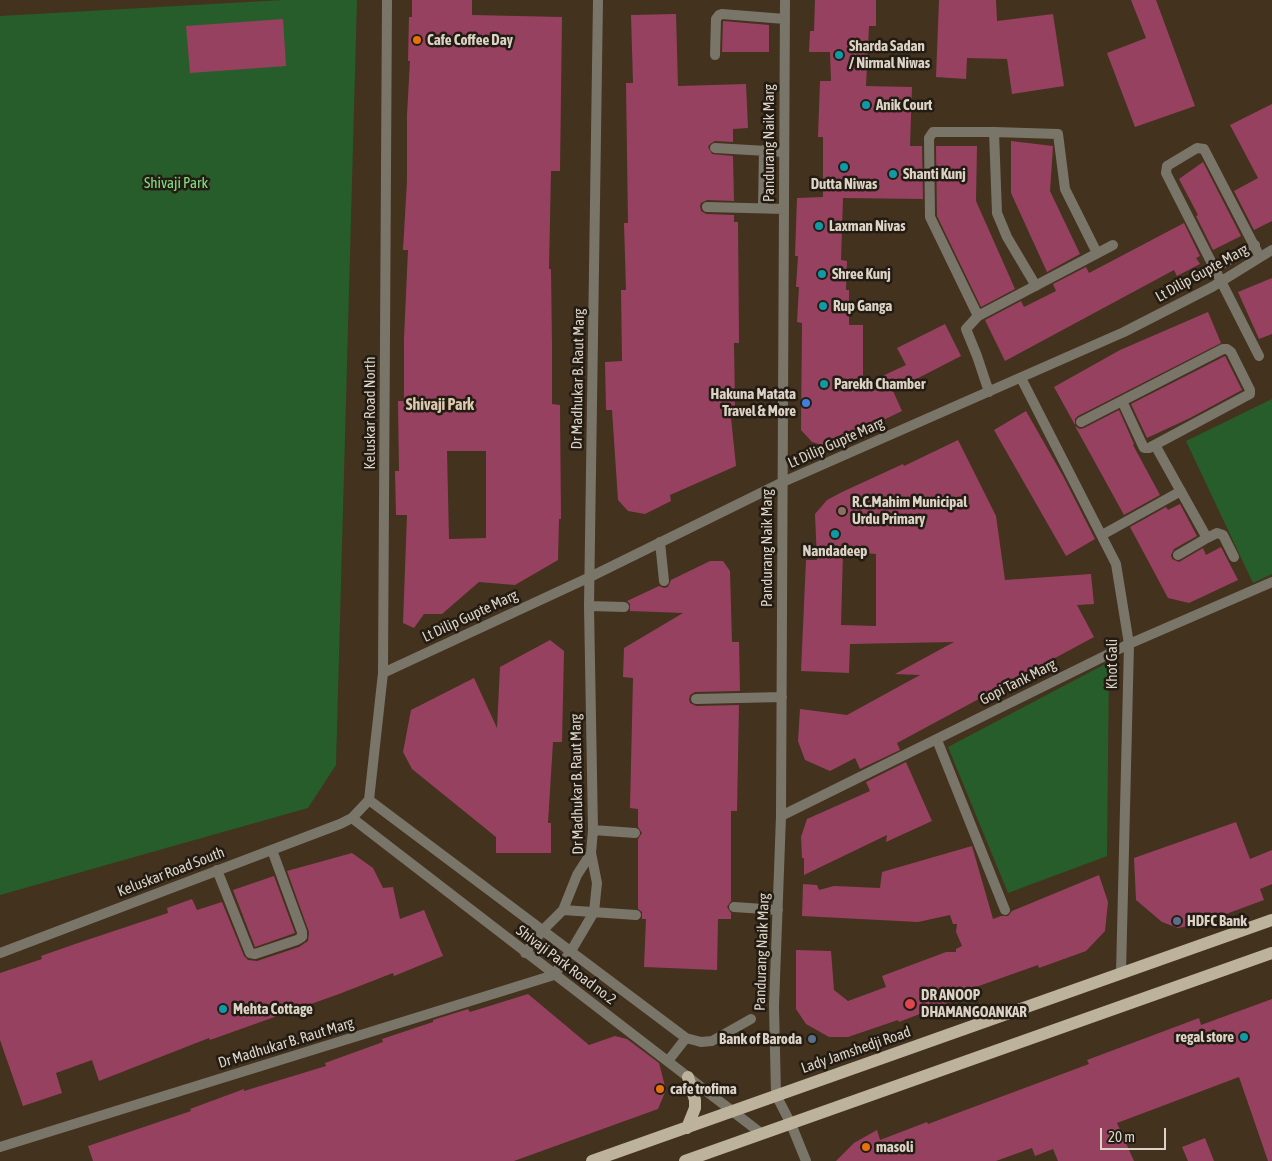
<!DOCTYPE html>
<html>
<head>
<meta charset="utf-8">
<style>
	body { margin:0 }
	#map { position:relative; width:1272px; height:1161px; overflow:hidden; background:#43321e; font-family:"Asap Condensed",sans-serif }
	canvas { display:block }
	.scale { position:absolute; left:1100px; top:1128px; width:66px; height:22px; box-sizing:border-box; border:2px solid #ddd2c6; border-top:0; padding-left:6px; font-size:15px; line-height:18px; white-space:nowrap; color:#ddd2c6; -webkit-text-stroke:4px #231c13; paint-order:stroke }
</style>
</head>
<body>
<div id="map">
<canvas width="1272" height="1161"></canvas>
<div class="scale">20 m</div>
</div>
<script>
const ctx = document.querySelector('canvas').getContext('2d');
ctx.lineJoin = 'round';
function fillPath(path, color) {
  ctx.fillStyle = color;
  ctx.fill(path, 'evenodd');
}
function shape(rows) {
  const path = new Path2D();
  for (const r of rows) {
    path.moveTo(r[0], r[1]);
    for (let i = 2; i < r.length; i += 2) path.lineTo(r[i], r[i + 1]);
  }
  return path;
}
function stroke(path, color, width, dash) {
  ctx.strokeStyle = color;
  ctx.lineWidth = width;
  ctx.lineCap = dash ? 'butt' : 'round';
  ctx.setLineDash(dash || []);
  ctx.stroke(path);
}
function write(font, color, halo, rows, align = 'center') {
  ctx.font = font + ' "Asap Condensed",sans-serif';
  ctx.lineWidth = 5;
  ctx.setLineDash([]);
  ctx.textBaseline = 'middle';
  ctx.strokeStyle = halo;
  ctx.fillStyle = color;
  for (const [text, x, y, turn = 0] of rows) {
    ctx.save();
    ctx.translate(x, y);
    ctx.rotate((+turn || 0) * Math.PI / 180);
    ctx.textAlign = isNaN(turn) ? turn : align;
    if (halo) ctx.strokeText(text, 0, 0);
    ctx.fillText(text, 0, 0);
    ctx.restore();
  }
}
fillPath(shape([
	[283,0,357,0,336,765,308,808,0,895,0,16],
	[1272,399,1272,574,1253,583,1186,441],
	[1109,662,1107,856,1008,893,948,747]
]), '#275d2a');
fillPath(shape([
	[412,0,472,0,472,15,562,17,560,171,551,171,549,269,551,269,552,346,552,404,560,405,561,519,559,519,558,560,515,585,479,582,442,614,424,614,414,628,403,623,407,515,396,515,395,471,399,471,398,401,404,401,404,338,408,250,403,250,407,181,407,115,410,61,408,61,409,17,412,17],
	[447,451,486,451,486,538,449,539],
	[815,0,876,0,876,26,869,26,866,86,912,87,910,146,922,146,923,199,843,198,841,260,847,261,846,290,849,290,849,325,863,325,863,385,906,365,897,348,945,324,961,356,893,391,902,411,828,447,812,442,801,430,802,323,797,322,799,287,796,287,798,256,795,256,797,198,823,197,823,137,818,137,820,81,831,81,830,52,809,52,810,31,814,31],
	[939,0,996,0,997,21,1053,14,1064,86,1012,94,1007,59,967,58,966,79,936,77],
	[1131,0,1156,0,1195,106,1135,127,1107,53,1146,38],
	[676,14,678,86,746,84,748,128,733,129,733,142,715,141,710,144,708,147,712,154,733,156,734,201,707,200,701,203,700,206,701,211,706,214,734,215,734,222,738,222,739,343,734,343,735,408,730,408,736,466,670,495,671,501,645,514,628,511,618,500,612,410,606,410,605,362,622,361,621,290,626,290,624,223,628,223,626,83,633,83,631,15],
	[283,19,286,66,190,73,186,26],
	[723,21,769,25,769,52,722,52],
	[1272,104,1272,221,1254,230,1234,191,1258,178,1230,125],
	[1011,141,1053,146,1050,191,1080,254,1047,272,1011,193],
	[936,146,977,146,976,201,1015,289,981,307,937,216],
	[1203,162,1241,236,1213,250,1196,216,1198,215,1179,179],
	[1184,223,1200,256,1196,258,1200,264,1177,276,1174,270,1005,361,985,320,1021,301,1024,307,1056,291,1053,284,1086,267,1089,273],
	[1272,278,1272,334,1259,339,1238,292],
	[1208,312,1221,343,1078,416,1075,419,1075,425,1054,387,1120,350],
	[1225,356,1242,390,1190,418,1147,438,1131,404],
	[1119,410,1134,444,1133,445,1160,495,1124,515,1075,426,1080,429,1084,428],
	[1026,411,1063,476,1095,539,1066,556,994,430],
	[958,440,996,516,1005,580,1091,574,1094,604,1077,605,1094,637,897,743,900,750,860,769,855,758,830,771,805,760,798,741,800,709,847,715,920,675,895,674,954,642,850,644,849,673,801,671,806,560,817,560,815,514,827,500,842,492,903,464,904,466],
	[843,551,876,554,876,626,841,625],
	[1180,504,1197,536,1174,549,1171,555,1172,559,1179,562,1203,548,1206,555,1221,547,1238,580,1189,603,1168,598,1130,527,1166,507,1168,510],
	[710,561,723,561,730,571,732,642,739,642,740,691,695,692,690,695,689,700,690,703,696,706,739,705,737,811,731,811,731,901,727,907,731,913,731,919,718,919,717,970,644,967,646,919,642,919,642,912,638,909,638,839,642,833,638,827,638,809,630,808,633,678,623,677,624,648,683,613,630,611,630,604,627,601,659,586,664,588,668,587,671,580],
	[550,640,564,651,562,742,553,742,548,823,551,823,551,853,496,853,496,837,412,769,403,752,411,710,474,678,497,728,500,667],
	[906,762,932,821,886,842,887,835,804,875,804,858,802,858,801,837,807,819,870,791,866,782],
	[1236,822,1250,859,1272,850,1272,884,1260,889,1264,900,1199,924,1178,928,1162,922,1136,900,1134,858],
	[972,846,993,919,1001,916,1008,916,1012,911,1099,875,1108,902,1105,931,1086,951,1039,968,1038,965,959,993,961,998,899,1022,898,1020,848,1037,829,1037,806,1024,796,1009,796,950,831,951,834,990,848,1001,886,987,882,976,946,952,956,952,956,949,962,946,956,932,957,924,953,924,950,915,918,922,802,916,803,884,817,885,819,890,834,886,880,888,882,872],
	[352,853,373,868,383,888,393,887,400,919,424,910,443,956,394,976,393,973,339,994,210,1040,209,1038,99,1081,92,1060,56,1073,62,1093,23,1106,0,1040,0,973,42,959,41,956,78,943,168,913,167,908,192,899,197,910,222,902,244,956,248,960,257,961,299,947,308,941,309,932,287,871],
	[274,876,295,933,255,947,233,890],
	[528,994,589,1045,615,1036,627,1039,659,1063,666,1090,658,1109,514,1161,93,1161,88,1146,191,1111,190,1109,244,1089,244,1091,326,1066,325,1063,383,1042,382,1039,433,1022,433,1020,436,1019,468,1009,470,1012],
	[1272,999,1272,1161,1268,1161,1239,1077,1117,1123,1134,1161,1058,1161,1053,1149,1035,1156,1032,1148,996,1161,836,1161,854,1143,877,1130,880,1140,927,1122,928,1124,1089,1064,1087,1060,1199,1018,1201,1025],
	[1205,1138,1214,1161,1188,1161,1182,1147]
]), '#974161');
stroke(shape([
	[785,0,781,816,774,1006,776,1095,791,1124,806,1161],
	[715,55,716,19,719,15,722,14,785,19],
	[994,132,1058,134,1065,189,1097,253],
	[715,148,784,152],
	[707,207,784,209],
	[763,208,764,150],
	[1215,268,1255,245],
	[978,316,930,217,929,138,933,132,994,132,997,213,1007,237,1036,286],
	[1259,356,1166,173,1167,166,1197,148,1204,149,1260,257],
	[1021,378,1116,564,1129,644,1121,973],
	[989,392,977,356,966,329,978,316,1113,245],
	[1081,422,1223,349,1227,349,1231,352,1250,390,1250,394,1246,396,1149,448,1144,448,1142,444,1122,401],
	[1155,445,1207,538,1178,555],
	[1102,535,1181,491],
	[1207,538,1217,533,1223,535,1234,557],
	[660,542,664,581],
	[589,606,624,607],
	[383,673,590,577,783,482,1124,332,1212,287,1272,250],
	[696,699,782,697],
	[937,740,1005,910],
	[369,800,686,1038,701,1042,712,1041,751,1019],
	[781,816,1129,644,1272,582],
	[352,818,762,1134],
	[593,830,635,833],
	[217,870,250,953,255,954,297,940,302,937,302,932,272,850],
	[734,907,778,910],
	[563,910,636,915],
	[0,953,340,824,352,818,369,800,383,673,387,0],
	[525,953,543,930,563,910,577,875,591,853],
	[668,1061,686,1038],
	[0,1147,554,975,571,951,594,912,597,883,591,853,593,830,589,606,598,0]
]), '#7a7569', 10);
stroke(shape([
	[687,1128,695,1108,695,1100,688,1077],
	[592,1161,1272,920],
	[685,1161,1272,953]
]), '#bdb29b', 12);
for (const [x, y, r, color] of [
	[417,40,5,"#e8710a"],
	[839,55,5,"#0f9aa8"],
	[866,105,5,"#0f9aa8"],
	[844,167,5,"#0f9aa8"],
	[893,174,5,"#0f9aa8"],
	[819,226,5,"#0f9aa8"],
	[822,274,5,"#0f9aa8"],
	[823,306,5,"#0f9aa8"],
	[824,384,5,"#0f9aa8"],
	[806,403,5,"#3f7fe0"],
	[842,511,5,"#8d6e63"],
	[835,534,5,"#0f9aa8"],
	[1177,921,5,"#5c6f8a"],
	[910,1004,6,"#e0444e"],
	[223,1009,5,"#0f9aa8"],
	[1244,1037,5,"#0f9aa8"],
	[812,1039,5,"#5c6f8a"],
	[660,1089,5,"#e8710a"],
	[866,1147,5,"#e8710a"]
]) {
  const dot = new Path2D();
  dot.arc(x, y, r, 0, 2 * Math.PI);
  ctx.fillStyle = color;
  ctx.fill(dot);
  stroke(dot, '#231c13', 2);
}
write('bold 15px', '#ddd2c6', '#231c13', [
	["Cafe Coffee Day",427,40],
	["Sharda Sadan",849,46],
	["/ Nirmal Niwas",849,63],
	["Anik Court",876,105],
	["Shanti Kunj",903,174],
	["Dutta Niwas",844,184,"center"],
	["Laxman Nivas",829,226],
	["Shree Kunj",832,274],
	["Rup Ganga",833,306],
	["Parekh Chamber",834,384],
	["Hakuna Matata",796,394,"right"],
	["Travel & More",796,411,"right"],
	["R.C.Mahim Municipal",852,502],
	["Urdu Primary",852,519],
	["Nandadeep",835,551,"center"],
	["HDFC Bank",1187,921],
	["DR ANOOP",921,995],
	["DHAMANGOANKAR",921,1012],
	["Mehta Cottage",233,1009],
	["regal store",1234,1037,"right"],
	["Bank of Baroda",802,1039,"right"],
	["cafe trofima",670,1089],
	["masoli",876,1147]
], 'left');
write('15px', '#ddd2c6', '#231c13', [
	["Pandurang Naik Marg",769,143,-90],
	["Lt Dilip Gupte Marg",1202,273,-29],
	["Dr Madhukar B. Raut Marg",578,379,-89],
	["Keluskar Road North",370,413,-90],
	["Lt Dilip Gupte Marg",836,443,-24],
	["Pandurang Naik Marg",767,548,-90],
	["Lt Dilip Gupte Marg",470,616,-25],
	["Khot Gali",1112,664,-90],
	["Gopi Tank Marg",1018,682,-27],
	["Dr Madhukar B. Raut Marg",577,784,-91],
	["Keluskar Road South",171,872,-21],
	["Pandurang Naik Marg",762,952,-88],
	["Shivaji Park Road no.2",566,965,37],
	["Dr Madhukar B. Raut Marg",286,1043,-17],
	["Lady Jamshedji Road",856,1050,-19]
]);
write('15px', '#83de85', '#231c13', [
	["Shivaji Park",176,183]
]);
write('bold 16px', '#dcc7af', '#231c13', [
	["Shivaji Park",440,405]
]);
</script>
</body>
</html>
